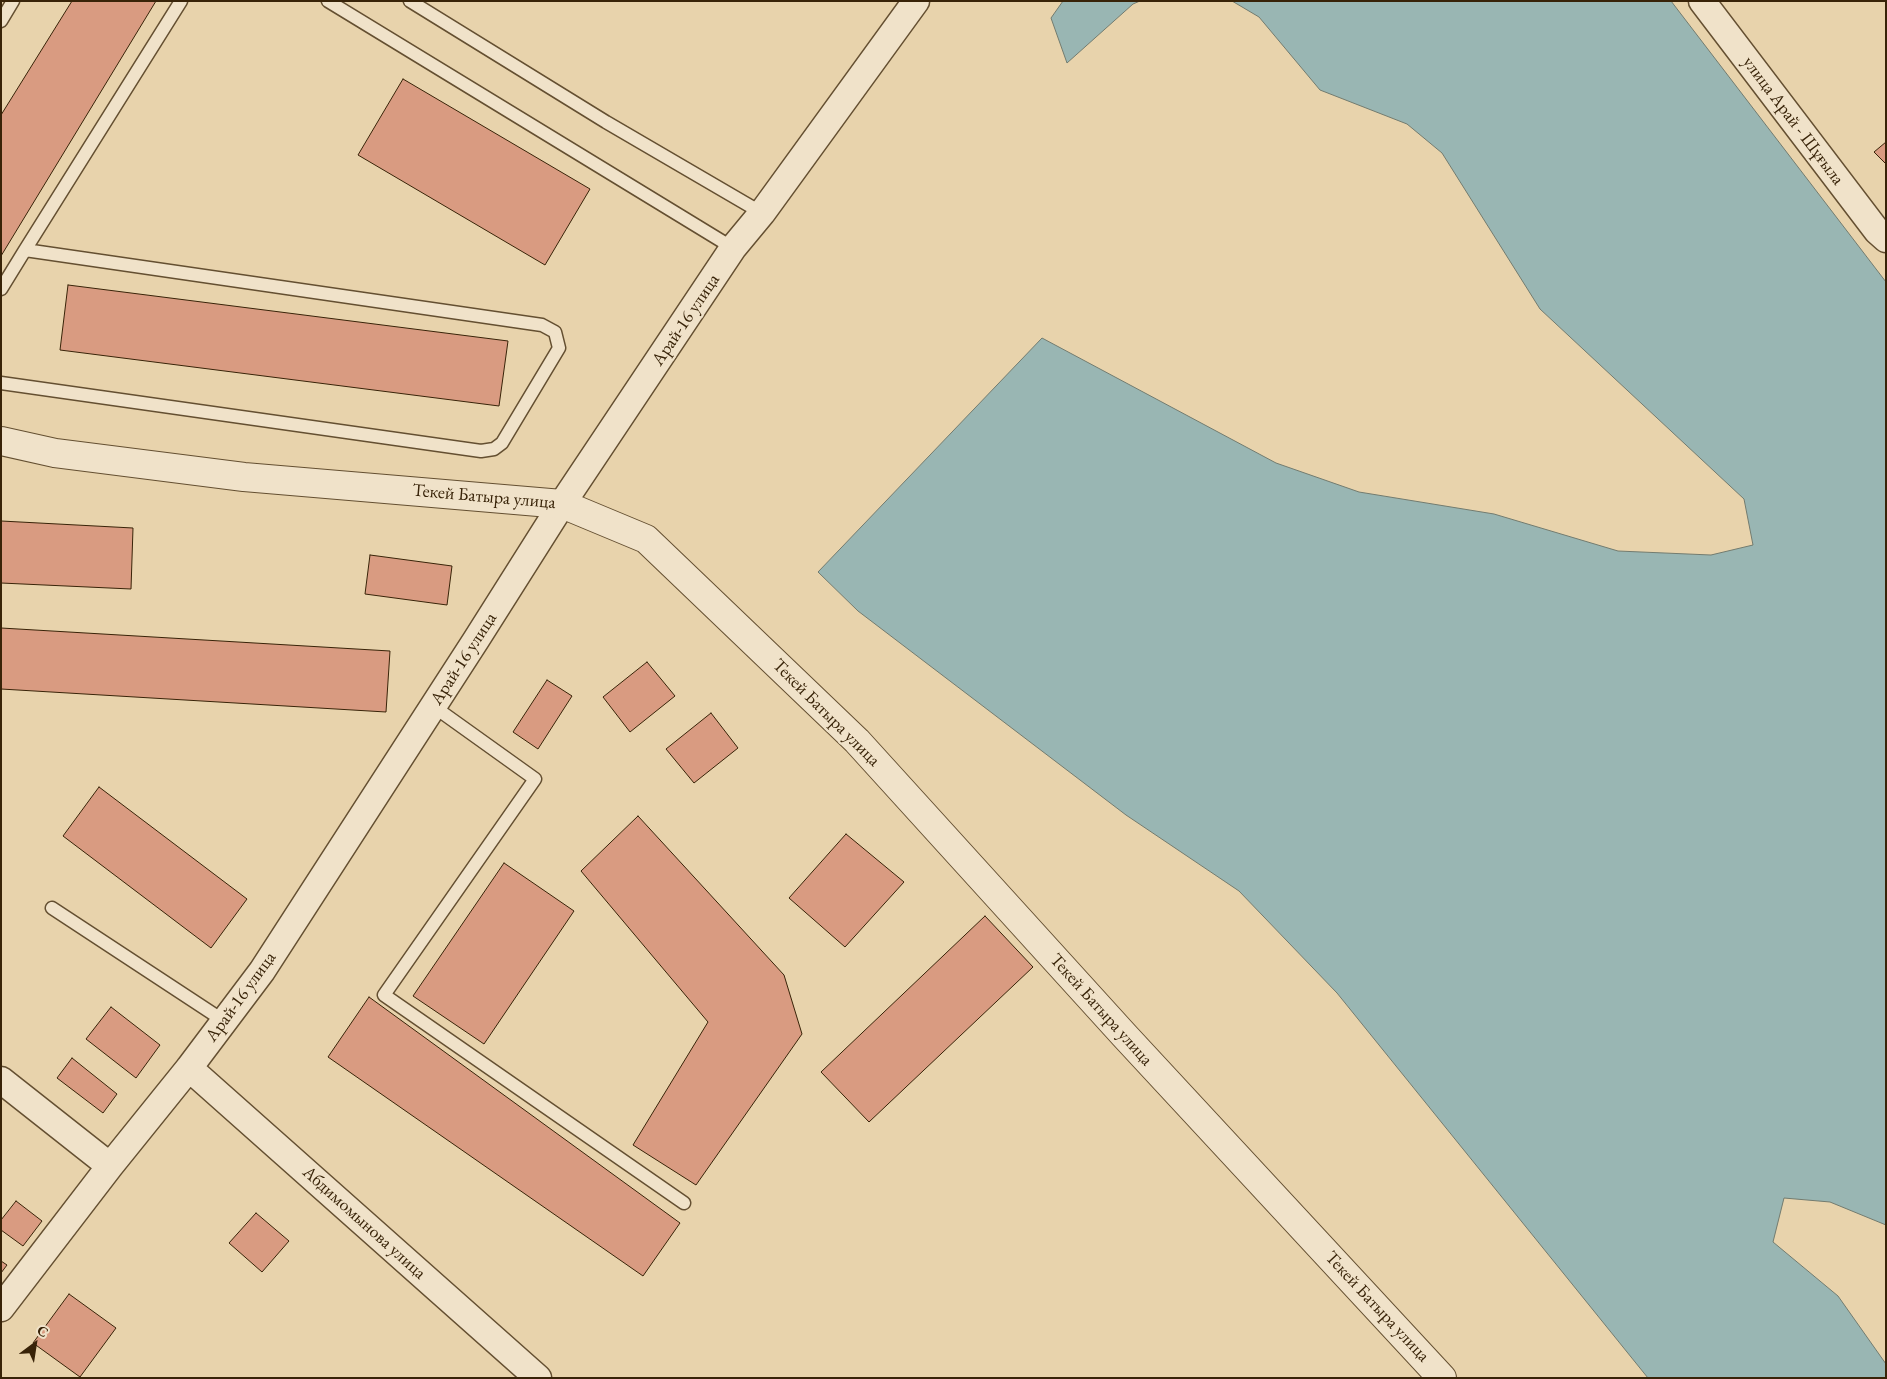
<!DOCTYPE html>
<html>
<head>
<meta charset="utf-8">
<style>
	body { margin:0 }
	#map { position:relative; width:1887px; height:1379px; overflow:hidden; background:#e8d3ac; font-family:"EB Garamond",serif }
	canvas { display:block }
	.frame { position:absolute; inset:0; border:2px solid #382308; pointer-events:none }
	.north { position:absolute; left:10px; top:1319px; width:50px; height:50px; -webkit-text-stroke:4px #f0e2c9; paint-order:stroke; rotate:31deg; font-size:14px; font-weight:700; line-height:20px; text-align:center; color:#382308 }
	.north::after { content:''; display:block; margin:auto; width:18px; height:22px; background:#382308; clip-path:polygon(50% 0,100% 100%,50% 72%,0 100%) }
</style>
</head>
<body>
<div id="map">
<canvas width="1887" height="1379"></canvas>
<div class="frame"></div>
<div class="north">С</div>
</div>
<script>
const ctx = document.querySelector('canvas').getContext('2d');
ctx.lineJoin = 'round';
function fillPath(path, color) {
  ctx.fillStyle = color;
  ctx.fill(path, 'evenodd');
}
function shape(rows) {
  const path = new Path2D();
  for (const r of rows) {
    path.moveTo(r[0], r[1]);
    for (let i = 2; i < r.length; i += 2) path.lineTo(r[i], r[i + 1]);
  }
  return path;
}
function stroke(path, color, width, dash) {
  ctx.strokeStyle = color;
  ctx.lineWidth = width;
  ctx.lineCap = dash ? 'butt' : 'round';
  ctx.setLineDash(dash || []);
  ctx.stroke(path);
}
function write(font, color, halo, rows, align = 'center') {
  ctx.font = font + ' "EB Garamond",serif';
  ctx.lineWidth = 4.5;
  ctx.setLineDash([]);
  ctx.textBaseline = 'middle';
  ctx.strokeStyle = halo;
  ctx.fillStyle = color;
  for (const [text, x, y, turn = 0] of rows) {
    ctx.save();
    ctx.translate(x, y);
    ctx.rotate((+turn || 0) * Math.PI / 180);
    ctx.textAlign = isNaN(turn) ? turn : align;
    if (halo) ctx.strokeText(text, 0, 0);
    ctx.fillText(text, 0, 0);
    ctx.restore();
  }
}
const water = shape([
	[1063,1,1140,1,1133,4,1067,63,1051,18,1063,1],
	[1232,1,1671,1,1886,282,1886,1225,1830,1202,1784,1198,1773,1242,1838,1296,1886,1364,1886,1378,1648,1378,1337,993,1239,891,1126,815,858,611,818,572,1042,338,1276,463,1359,492,1494,514,1618,551,1711,555,1753,545,1744,499,1540,309,1442,153,1407,124,1320,90,1259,17,1232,1]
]);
fillPath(water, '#99b6b3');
stroke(water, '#727b6f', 1);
const building = shape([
	[72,1,156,1,1,256,1,115,72,1],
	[403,79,590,189,545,265,358,155,403,79],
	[1886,142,1886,164,1874,152,1886,142],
	[68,285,508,341,499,406,60,350,68,285],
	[1,521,133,528,131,589,1,583,1,521],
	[370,555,452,566,447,605,365,594,370,555],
	[1,628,390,651,386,712,1,689,1,628],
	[647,662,675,696,630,732,603,697,647,662],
	[547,680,572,696,538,749,513,732,547,680],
	[711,713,738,748,694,783,666,749,711,713],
	[99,787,247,899,211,948,63,836,99,787],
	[638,816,784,975,802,1034,696,1185,633,1145,708,1022,581,871,638,816],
	[846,834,904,882,845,947,789,898,846,834],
	[504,863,574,911,484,1044,413,996,504,863],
	[985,916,1033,967,869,1122,821,1072,985,916],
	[369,997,680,1223,643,1276,328,1057,369,997],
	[111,1007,160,1045,136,1078,86,1039,111,1007],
	[72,1058,117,1094,103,1113,57,1078,72,1058],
	[16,1201,42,1221,23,1246,1,1230,1,1220,16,1201],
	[256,1213,289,1241,262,1272,229,1243,256,1213],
	[1,1261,7,1265,1,1273,1,1261],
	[69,1294,116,1328,80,1377,33,1343,69,1294]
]);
fillPath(building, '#d99b81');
stroke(building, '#382308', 1);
const service = shape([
	[328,1,733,248],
	[410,1,606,122,762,213],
	[1,21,13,1],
	[25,250,181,1],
	[1,289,25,250,542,325,555,332,559,348,502,443,494,449,481,451,1,383],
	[433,706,535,779,384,995,684,1203],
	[52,908,224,1021]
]);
const minor = shape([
	[1702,1,1877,231,1886,239],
	[189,1068,538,1378],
	[1,1080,110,1166],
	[1,1308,110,1166,189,1068,262,971,476,640,562,504,733,248,762,213,916,1]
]);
const tertiary = shape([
	[1,441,55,453,244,477,562,504,646,539,857,741,1124,1035,1442,1378]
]);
stroke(service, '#644f31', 15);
stroke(minor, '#644f31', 29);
stroke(tertiary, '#644f31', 30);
stroke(service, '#f0e2c9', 12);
stroke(minor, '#f0e2c9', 26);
stroke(tertiary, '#f0e2c9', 28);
write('18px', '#382308', '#f0e2c9', [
	["улица Арай - Шұғыла",1793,121,53],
	["Арай-16 улица",686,320,-56],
	["Текей Батыра улица",484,497,5],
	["Арай-16 улица",464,659,-57],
	["Текей Батыра улица",826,713,45],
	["Арай-16 улица",241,997,-54],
	["Текей Батыра улица",1101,1010,48],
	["Абдимомынова улица",364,1223,42],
	["Текей Батыра улица",1377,1307,47]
]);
</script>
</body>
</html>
